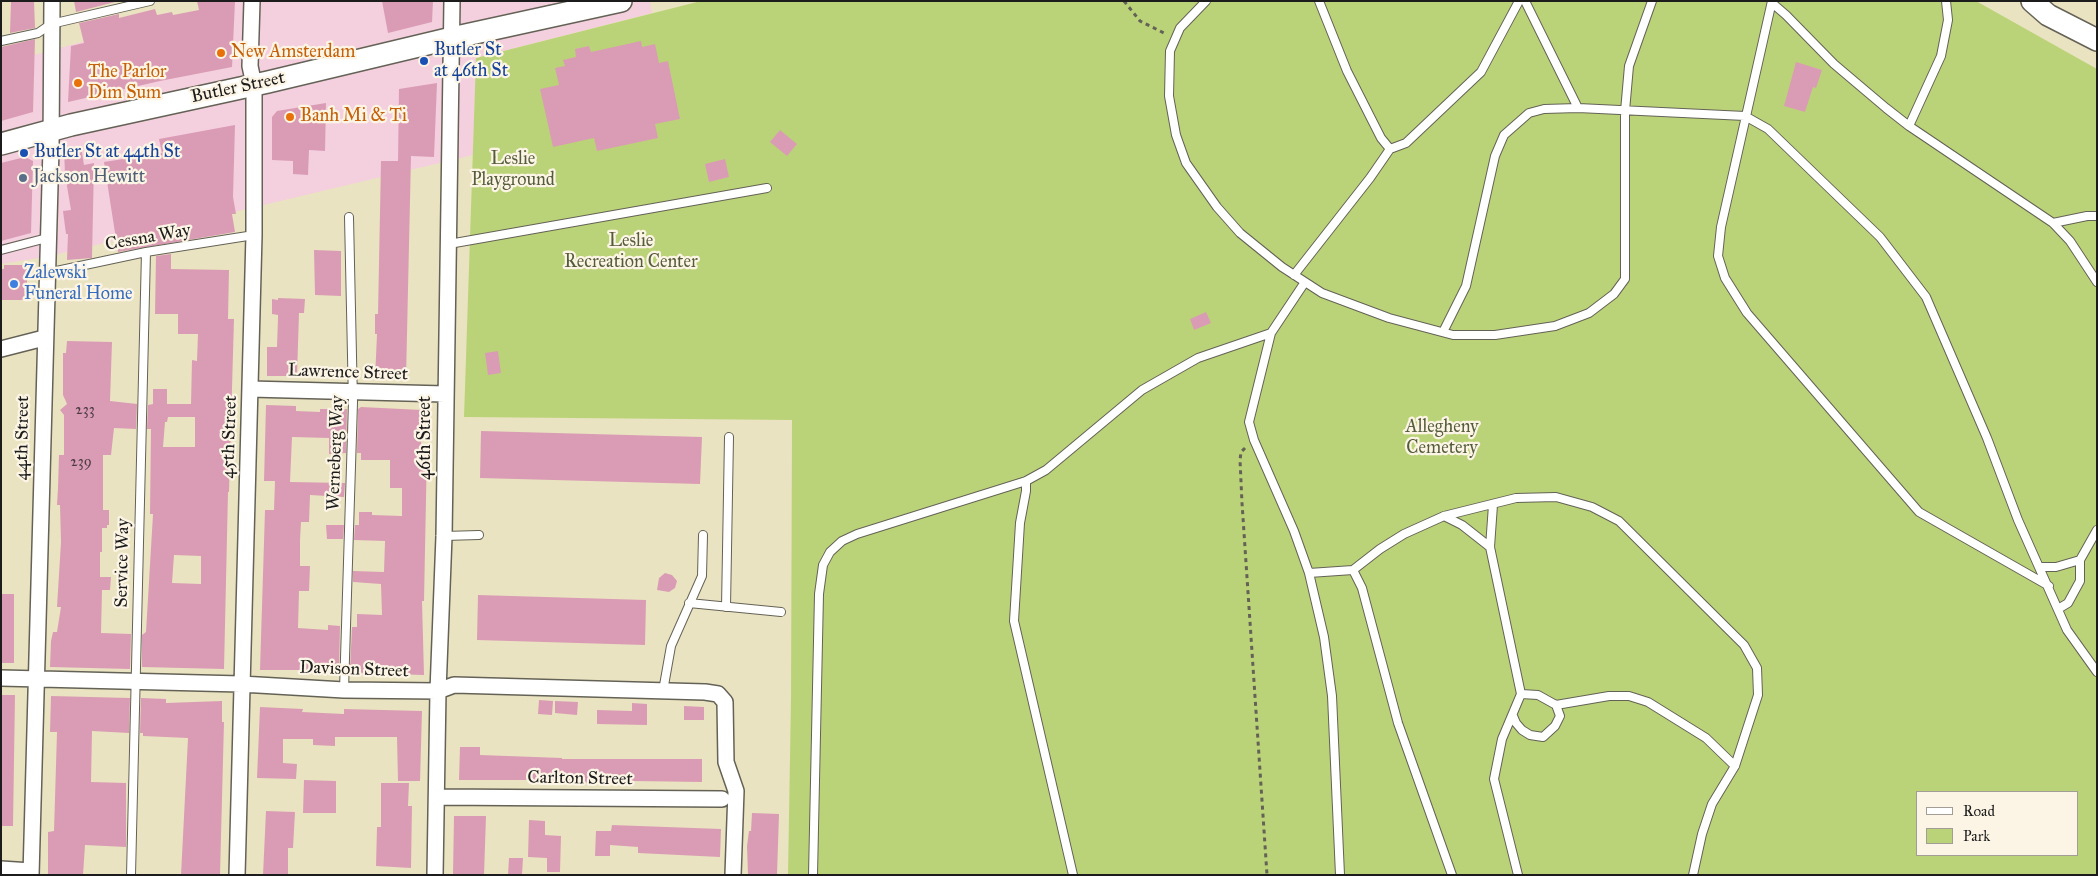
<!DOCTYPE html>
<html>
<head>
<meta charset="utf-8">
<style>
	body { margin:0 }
	#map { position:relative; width:2098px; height:876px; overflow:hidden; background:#eae3c1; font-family:"IM FELL Great Primer",serif }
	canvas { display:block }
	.frame { position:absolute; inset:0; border:2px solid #1c1c1c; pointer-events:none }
	.legend { position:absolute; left:1916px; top:791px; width:162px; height:65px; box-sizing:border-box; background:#fcf5e5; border:1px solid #a29e95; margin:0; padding:6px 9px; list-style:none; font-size:15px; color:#1c1c1c }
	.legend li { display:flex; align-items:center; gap:10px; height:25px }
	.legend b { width:25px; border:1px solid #a29e95 }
</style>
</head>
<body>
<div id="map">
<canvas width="2098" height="876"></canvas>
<div class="frame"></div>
<ul class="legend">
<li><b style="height:6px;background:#fff"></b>Road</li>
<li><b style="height:14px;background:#bbd378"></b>Park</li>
</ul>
</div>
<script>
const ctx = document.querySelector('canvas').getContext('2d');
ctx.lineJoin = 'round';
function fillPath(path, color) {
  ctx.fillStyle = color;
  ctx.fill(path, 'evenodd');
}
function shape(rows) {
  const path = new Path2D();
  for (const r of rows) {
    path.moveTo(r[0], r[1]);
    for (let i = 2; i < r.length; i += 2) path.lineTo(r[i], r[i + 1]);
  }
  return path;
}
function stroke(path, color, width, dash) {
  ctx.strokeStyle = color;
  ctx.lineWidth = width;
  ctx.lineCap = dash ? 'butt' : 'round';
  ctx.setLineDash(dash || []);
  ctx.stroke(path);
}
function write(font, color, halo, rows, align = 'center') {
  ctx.font = font + ' "IM FELL Great Primer",serif';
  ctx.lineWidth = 4.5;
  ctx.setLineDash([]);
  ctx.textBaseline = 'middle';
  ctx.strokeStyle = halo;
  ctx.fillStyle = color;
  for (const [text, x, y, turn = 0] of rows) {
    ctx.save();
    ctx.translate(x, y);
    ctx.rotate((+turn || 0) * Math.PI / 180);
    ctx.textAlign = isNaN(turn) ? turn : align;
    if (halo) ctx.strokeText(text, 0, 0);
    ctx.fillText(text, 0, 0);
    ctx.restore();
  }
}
fillPath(shape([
	[233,1,650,1,652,13,476,58,473,155,50,256,1,264,1,64]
]), '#f4cfde');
fillPath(shape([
	[701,1,1976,1,2097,69,2097,875,788,875,791,699,792,420,464,417,476,58],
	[1917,792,2077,792,2077,855,1917,855]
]), '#bbd378');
fillPath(shape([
	[11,1,34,1,35,28,10,33],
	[74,1,119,1,76,12],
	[197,1,235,1,232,67,160,81,68,102,71,46,84,43,79,23,119,14,119,18,155,9,157,15,172,12,173,15,199,10],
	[382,1,433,1,432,22,388,33],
	[35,39,33,112,1,121,1,47],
	[641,41,642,47,655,44,659,63,668,61,680,119,655,124,658,138,597,151,594,138,553,147,540,89,559,85,555,68,565,66,563,60,576,57,575,49,589,46,591,52],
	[1796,62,1822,70,1816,88,1813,87,1805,112,1784,106],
	[437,83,434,157,411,156,406,379,375,379,377,334,375,334,375,314,378,314,381,161,398,161,399,89],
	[326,103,325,151,309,150,308,175,293,174,293,161,272,160,272,117,277,111],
	[235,125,233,197,236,214,232,214,235,232,118,252,104,162,162,153,159,139],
	[780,130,797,144,787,156,770,142],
	[81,147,84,165,94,163,92,258,67,260,68,234,66,234,63,211,71,210,65,174,64,149],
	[25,157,33,161,31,233,1,241,1,163],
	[725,159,729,177,709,182,705,164],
	[314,250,341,251,341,296,315,295],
	[171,254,171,269,229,270,228,319,234,319,229,492,228,492,224,669,142,667,142,635,146,632,153,514,150,514,151,429,147,429,148,405,153,404,153,389,167,389,167,404,191,404,192,360,197,361,198,334,178,334,178,314,155,314,156,256],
	[168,417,195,417,195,447,163,447,165,422,167,422],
	[174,555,201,556,201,584,172,583],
	[4,265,27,265,27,300,1,300,1,269,4,269],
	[278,298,305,299,304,313,299,313,297,376,267,376,267,347,277,347,278,318,278,315,272,314,272,299,278,300],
	[1206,312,1211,323,1194,330,1190,319],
	[67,341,112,342,110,401,137,404,136,429,114,428,111,455,103,455,103,510,109,510,109,525,107,525,107,528,102,528,102,552,100,552,100,577,111,577,110,590,102,590,101,633,131,634,130,669,50,667,51,641,53,632,57,632,61,607,57,607,61,542,60,505,57,505,58,488,59,455,64,455,64,415,60,410,67,404,63,395,63,353,66,353],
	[498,351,501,373,488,375,485,353],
	[266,405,296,406,296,411,320,412,320,409,347,409,346,453,329,454,329,438,292,437,290,482,345,483,344,497,310,495,309,522,301,522,300,540,300,566,310,566,309,591,299,591,298,628,328,630,328,625,340,626,339,670,260,670,265,510,274,510,275,481,264,481],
	[361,407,422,410,421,447,427,448,424,601,422,601,424,675,354,673,354,670,350,670,352,627,357,627,357,614,382,615,381,584,353,582,353,571,384,572,385,541,354,540,355,525,359,525,359,512,372,512,372,515,402,516,402,488,390,488,390,460,361,460,361,453,357,453,358,409],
	[481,431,702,437,700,484,480,478],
	[326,525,344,525,343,539,327,539],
	[665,573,672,575,677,581,675,588,669,592,657,590,659,578],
	[1,594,14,594,14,663,1,663],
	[478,595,646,600,645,645,477,640],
	[1,695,15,695,13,826,1,826],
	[51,696,130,698,129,733,92,731,91,782,126,783,126,847,85,845,83,875,48,875,48,832,54,831,57,732,50,732],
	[141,698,166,699,166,703,222,701,222,722,224,722,220,875,181,875,188,738,143,736,143,733,140,733],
	[539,700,553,701,552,715,538,714],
	[555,701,578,702,577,715,555,713],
	[632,703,647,704,647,725,597,724,597,710,632,711],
	[684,706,704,707,704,720,684,720],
	[260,707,303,709,302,712,344,714,344,709,422,711,420,781,398,781,397,737,335,737,335,746,313,745,313,739,283,739,283,763,297,764,296,779,257,778],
	[460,747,480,747,480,755,562,758,562,759,702,759,702,782,633,781,597,784,532,780,459,780],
	[304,780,336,781,336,813,303,813],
	[381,783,409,783,408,806,412,806,411,868,376,866,377,827,381,827],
	[266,811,295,812,293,848,288,848,288,875,263,875],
	[752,813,779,814,777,875,748,875,747,846,749,831,751,831],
	[454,816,486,816,484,875,453,875],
	[529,820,545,821,545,835,561,836,560,872,547,872,547,858,528,857],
	[612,825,721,829,720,857,638,853,638,847,610,845,610,856,595,856,596,831,611,831],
	[509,858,523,858,522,875,508,875]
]), '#da9cb4');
const lane = shape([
	[1206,1,1180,28,1170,51,1169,96,1176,135,1186,163,1217,207,1240,233,1282,267,1322,293,1389,318,1453,335,1495,335,1555,326,1589,313,1614,294,1625,279,1625,111,1629,66,1652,1],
	[1319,1,1347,71,1381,138,1390,149,1406,143,1481,72,1519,1],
	[1525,1,1578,108],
	[1772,1,1721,227,1718,256,1725,278,1747,313,1919,512,2049,586],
	[1772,3,1786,15,1834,64,1886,108,1909,126,2053,223,2070,241,2097,282],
	[1,41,38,33,51,24,150,1],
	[1909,126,1941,56,1948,20,1946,1],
	[2053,223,2087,216,2097,216],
	[449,244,767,188],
	[1,250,47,238],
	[47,273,146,252,254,235],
	[1294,275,1370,178,1390,149],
	[1443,332,1466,286,1495,156,1504,135,1529,113,1544,109,1578,108,1745,116,1768,129,1880,237,1926,297,1987,438,2018,520,2067,630,2097,672],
	[1271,333,1249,422,1254,440,1294,531,1309,573,1324,637,1332,696,1340,875],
	[1026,481,1026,491,1020,523,1014,621,1073,875],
	[1493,505,1490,547,1521,694],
	[1444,516,1462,525,1490,547],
	[444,536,479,535],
	[2039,567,2056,567,2080,560,2097,530],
	[1353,570,1362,588,1398,723,1452,875],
	[1309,573,1353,570,1380,549,1404,534,1444,516,1516,498,1556,497,1592,507,1619,521,1744,645,1757,668,1758,695,1735,766,1712,804,1702,834,1693,875],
	[689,603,781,612],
	[726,607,729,437],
	[2058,609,2068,603,2080,581,2080,560],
	[344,690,353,402,349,217],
	[663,691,671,646,702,576,703,535],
	[1513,716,1516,723,1522,730,1530,735,1543,737,1555,726,1560,716,1556,705],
	[131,875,146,252],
	[813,875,819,594,823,565,830,552,842,541,857,534,1026,481,1046,470,1142,390,1198,358,1271,333,1305,282],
	[1518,875,1494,779,1502,739,1521,694,1538,695,1556,705,1609,696,1629,696,1648,702,1706,738,1735,766]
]);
const street = shape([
	[1,349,44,338],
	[250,389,445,394],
	[1,678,241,684,344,690,438,691,454,685,705,692,718,694,725,702,726,762,736,791,733,875],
	[437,797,722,799],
	[1,869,31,871],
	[31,875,51,148,52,1],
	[237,875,254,235,254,85,250,66,252,1],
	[435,875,438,691,444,536,452,1]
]);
const secondary = shape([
	[2032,1,2048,15,2097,40],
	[1,144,71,125,268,82,452,38,621,1]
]);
stroke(lane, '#646256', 10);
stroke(street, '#646256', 18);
stroke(secondary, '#646256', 24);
stroke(shape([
	[1124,1,1140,21,1166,34],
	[1245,448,1241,452,1240,460,1242,503,1267,875]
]), '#646256', 3, [4, 4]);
stroke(lane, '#fff', 8);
stroke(street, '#fff', 15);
stroke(secondary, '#fff', 21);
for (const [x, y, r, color] of [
	[221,53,5,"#e8710a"],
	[424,61,5,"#1a4fb4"],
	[78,83,5,"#e8710a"],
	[290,117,5,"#e8710a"],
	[24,153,5,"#1a4fb4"],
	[23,178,5,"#5c6f8a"],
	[14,284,5,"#3f7fe0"]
]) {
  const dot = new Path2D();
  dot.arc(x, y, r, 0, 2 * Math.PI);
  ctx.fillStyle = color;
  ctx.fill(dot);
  stroke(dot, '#fcf5e5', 2);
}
write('15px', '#4c3c42', null, [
	["233",85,410],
	["239",81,462]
]);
write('18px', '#164399', '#fcf5e5', [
	["Butler St",434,51],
	["at 46th St",434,72],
	["Butler St at 44th St",34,153]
], 'left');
write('18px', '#c56008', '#fcf5e5', [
	["New Amsterdam",231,53],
	["The Parlor",88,73],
	["Dim Sum",88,94],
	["Banh Mi & Ti",300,117]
], 'left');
write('18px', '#1c1c1c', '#fcf5e5', [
	["Butler Street",238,88,-12],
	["Cessna Way",148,238,-10],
	["Lawrence Street",348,373,2],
	["45th Street",230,437,-88],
	["44th Street",23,438,-89],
	["46th Street",426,438,-90],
	["Werneberg Way",336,453,-88],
	["Service Way",123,563,-89],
	["Davison Street",354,670,2],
	["Carlton Street",580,779,1]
]);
write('18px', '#545c3c', '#fcf5e5', [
	["Leslie",513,160],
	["Playground",513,181],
	["Leslie",631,242],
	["Recreation Center",631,263],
	["Allegheny",1442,428],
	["Cemetery",1442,449]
]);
write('18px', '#4e5e75', '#fcf5e5', [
	["Jackson Hewitt",33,178]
], 'left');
write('18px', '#366cbe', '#fcf5e5', [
	["Zalewski",24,274],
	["Funeral Home",24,295]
], 'left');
</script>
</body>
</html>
